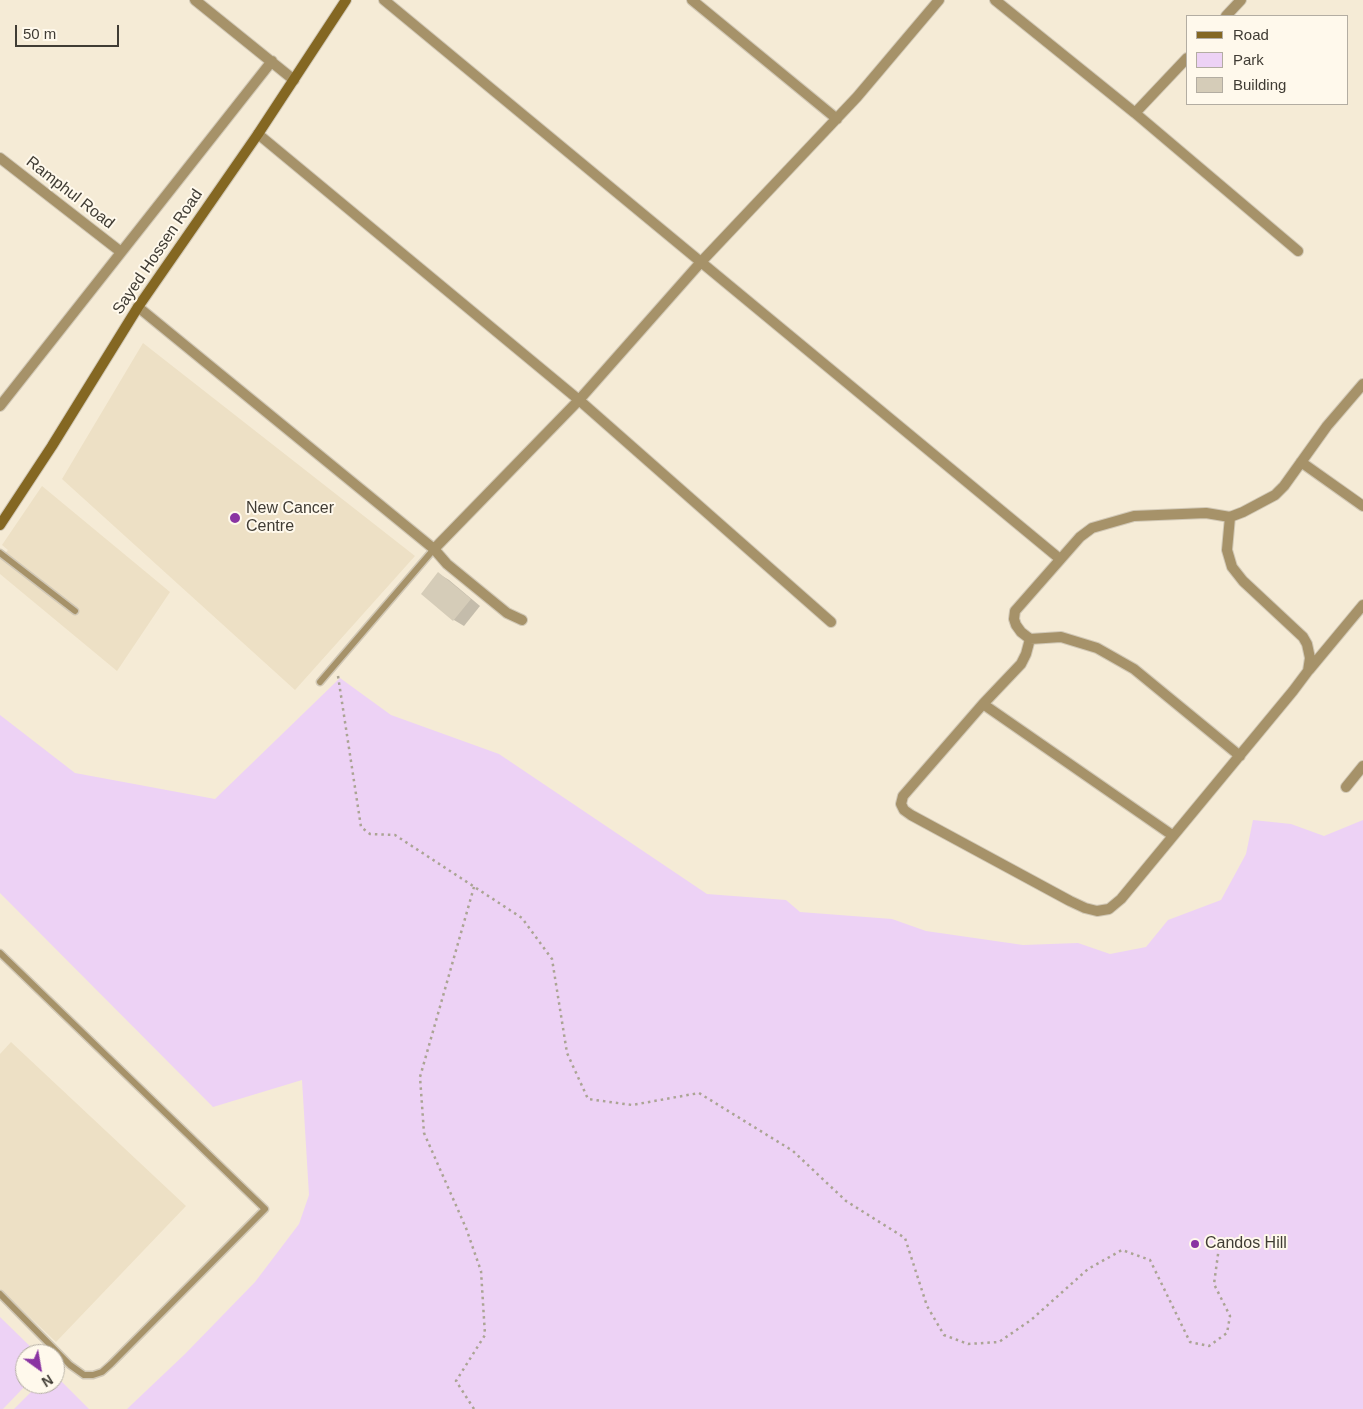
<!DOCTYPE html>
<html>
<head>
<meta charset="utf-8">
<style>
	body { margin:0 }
	#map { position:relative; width:1363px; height:1409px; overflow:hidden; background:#f5ebd6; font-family:Arial,sans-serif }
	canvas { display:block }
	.legend { position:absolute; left:1186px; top:15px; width:162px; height:90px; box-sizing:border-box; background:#fff9ec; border:1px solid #b3ada2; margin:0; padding:6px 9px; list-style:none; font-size:15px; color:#403c34 }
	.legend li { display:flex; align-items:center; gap:10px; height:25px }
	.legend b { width:25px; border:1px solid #b3ada2 }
	.north { position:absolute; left:15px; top:1344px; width:50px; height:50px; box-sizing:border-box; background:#fff9ec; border:1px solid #b3ada2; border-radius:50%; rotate:148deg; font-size:14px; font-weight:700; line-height:20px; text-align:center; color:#403c34 }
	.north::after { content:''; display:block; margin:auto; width:18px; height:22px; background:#8a34a2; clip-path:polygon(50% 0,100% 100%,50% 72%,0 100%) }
	.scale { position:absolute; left:15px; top:25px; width:104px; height:22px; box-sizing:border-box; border:2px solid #403c34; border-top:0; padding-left:6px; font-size:15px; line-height:18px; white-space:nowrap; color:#403c34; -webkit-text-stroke:4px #fff9ec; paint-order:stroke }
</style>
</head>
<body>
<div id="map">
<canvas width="1363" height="1409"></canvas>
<ul class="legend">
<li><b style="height:6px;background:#846722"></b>Road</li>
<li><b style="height:14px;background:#edd2f5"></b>Park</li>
<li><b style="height:14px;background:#d5ccb8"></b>Building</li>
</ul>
<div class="north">N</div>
<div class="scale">50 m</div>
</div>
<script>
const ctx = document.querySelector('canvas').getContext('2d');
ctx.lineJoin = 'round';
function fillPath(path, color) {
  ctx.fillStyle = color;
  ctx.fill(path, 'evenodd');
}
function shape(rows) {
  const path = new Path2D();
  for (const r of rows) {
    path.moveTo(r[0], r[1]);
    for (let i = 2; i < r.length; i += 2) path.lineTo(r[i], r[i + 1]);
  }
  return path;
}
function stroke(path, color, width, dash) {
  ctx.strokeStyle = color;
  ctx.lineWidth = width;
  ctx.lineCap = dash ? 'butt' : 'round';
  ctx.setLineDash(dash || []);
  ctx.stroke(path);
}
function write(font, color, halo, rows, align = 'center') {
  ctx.font = font + ' Arial,sans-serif';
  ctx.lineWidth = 4;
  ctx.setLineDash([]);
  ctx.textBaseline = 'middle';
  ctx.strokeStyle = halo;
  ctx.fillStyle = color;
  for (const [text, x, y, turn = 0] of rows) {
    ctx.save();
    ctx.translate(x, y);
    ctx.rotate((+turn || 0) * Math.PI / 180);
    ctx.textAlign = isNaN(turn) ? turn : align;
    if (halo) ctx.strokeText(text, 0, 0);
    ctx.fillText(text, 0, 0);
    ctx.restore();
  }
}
fillPath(shape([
	[143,343,415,556,295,690,62,479],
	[42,486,170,592,117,671,0,574,0,559,8,550,2,545],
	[11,1042,186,1206,56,1342,0,1289,0,1054]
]), '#ede0c5');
fillPath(shape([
	[340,678,391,715,499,754,707,894,786,900,800,912,892,919,926,931,1023,945,1078,943,1110,954,1146,947,1168,920,1221,900,1246,854,1253,820,1291,824,1324,836,1363,820,1363,1409,127,1409,185,1354,255,1282,299,1224,309,1195,302,1080,213,1107,0,893,0,715,75,773,215,799],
	[0,1317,38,1354,25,1354,25,1384,27,1384,3,1409,0,1409],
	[55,1375,89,1409,14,1409,39,1384,55,1384]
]), '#edd2f5');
fillPath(shape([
	[439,574,449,580,480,606,464,626,454,620]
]), '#0003');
fillPath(shape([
	[438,572,471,599,453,621,421,594]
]), '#d5ccb8');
const lane = shape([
	[0,553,75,611],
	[320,682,434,549],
	[0,953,265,1209,111,1364,102,1372,93,1375,84,1375,70,1365,0,1294]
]);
const street = shape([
	[195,0,294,80],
	[384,0,1060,559],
	[692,0,837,119],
	[995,0,1135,113,1298,251],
	[1226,16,1241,0],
	[1135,113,1187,58],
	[258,134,579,400,831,622],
	[0,158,121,252],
	[138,307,434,549,447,564,507,613,522,620],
	[0,406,272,61],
	[1301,462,1363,506],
	[1230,517,1206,513,1134,516,1092,528,1080,537,1015,611,1014,619,1016,625,1021,632,1030,639,1061,637,1097,648,1134,669,1240,756],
	[1230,517,1243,512,1275,495,1284,486,1327,426,1363,384],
	[434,549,579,400,701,262,857,97,939,0],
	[1030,639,1026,654,1021,664,983,704,903,796,901,804,904,810,911,815,1070,901,1085,908,1097,911,1109,909,1121,899,1293,691,1308,671,1310,658,1307,644,1303,637,1243,581,1232,567,1227,550,1230,517],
	[1309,670,1363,605],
	[983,704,1172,835],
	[1346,787,1363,766]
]);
const secondary = shape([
	[0,525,52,446,138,307,258,134,346,0]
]);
stroke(lane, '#d1c8b6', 9);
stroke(street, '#d1c8b6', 12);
stroke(secondary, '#d1c8b6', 12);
stroke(shape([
	[338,676,361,827,370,834,395,835,522,918,552,959,567,1053,588,1099,632,1105,699,1093,793,1151,846,1201,905,1238,927,1306,944,1335,968,1344,999,1342,1031,1320,1088,1269,1122,1250,1150,1260,1190,1342,1209,1346,1227,1333,1230,1316,1214,1284,1219,1247],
	[474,1409,456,1381,485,1335,481,1271,466,1228,424,1133,420,1077,474,887]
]), '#aba494', 2.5, [2.5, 4]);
stroke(lane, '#a69269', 6);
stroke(street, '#a69269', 10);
stroke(secondary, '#846722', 10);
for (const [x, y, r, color] of [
	[235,518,6,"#8a34a2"],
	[1195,1244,5,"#8a34a2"]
]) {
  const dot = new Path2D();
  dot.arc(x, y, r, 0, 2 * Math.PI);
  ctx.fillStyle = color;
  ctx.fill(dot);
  stroke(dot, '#fff9ec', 2);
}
write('16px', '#403c34', '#fff9ec', [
	["Ramphul Road",70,193,38],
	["Sayed Hossen Road",158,252,-56]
]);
write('16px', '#403c34', '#fff9ec', [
	["New Cancer",246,509],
	["Centre",246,527],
	["Candos Hill",1205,1244]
], 'left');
</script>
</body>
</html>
